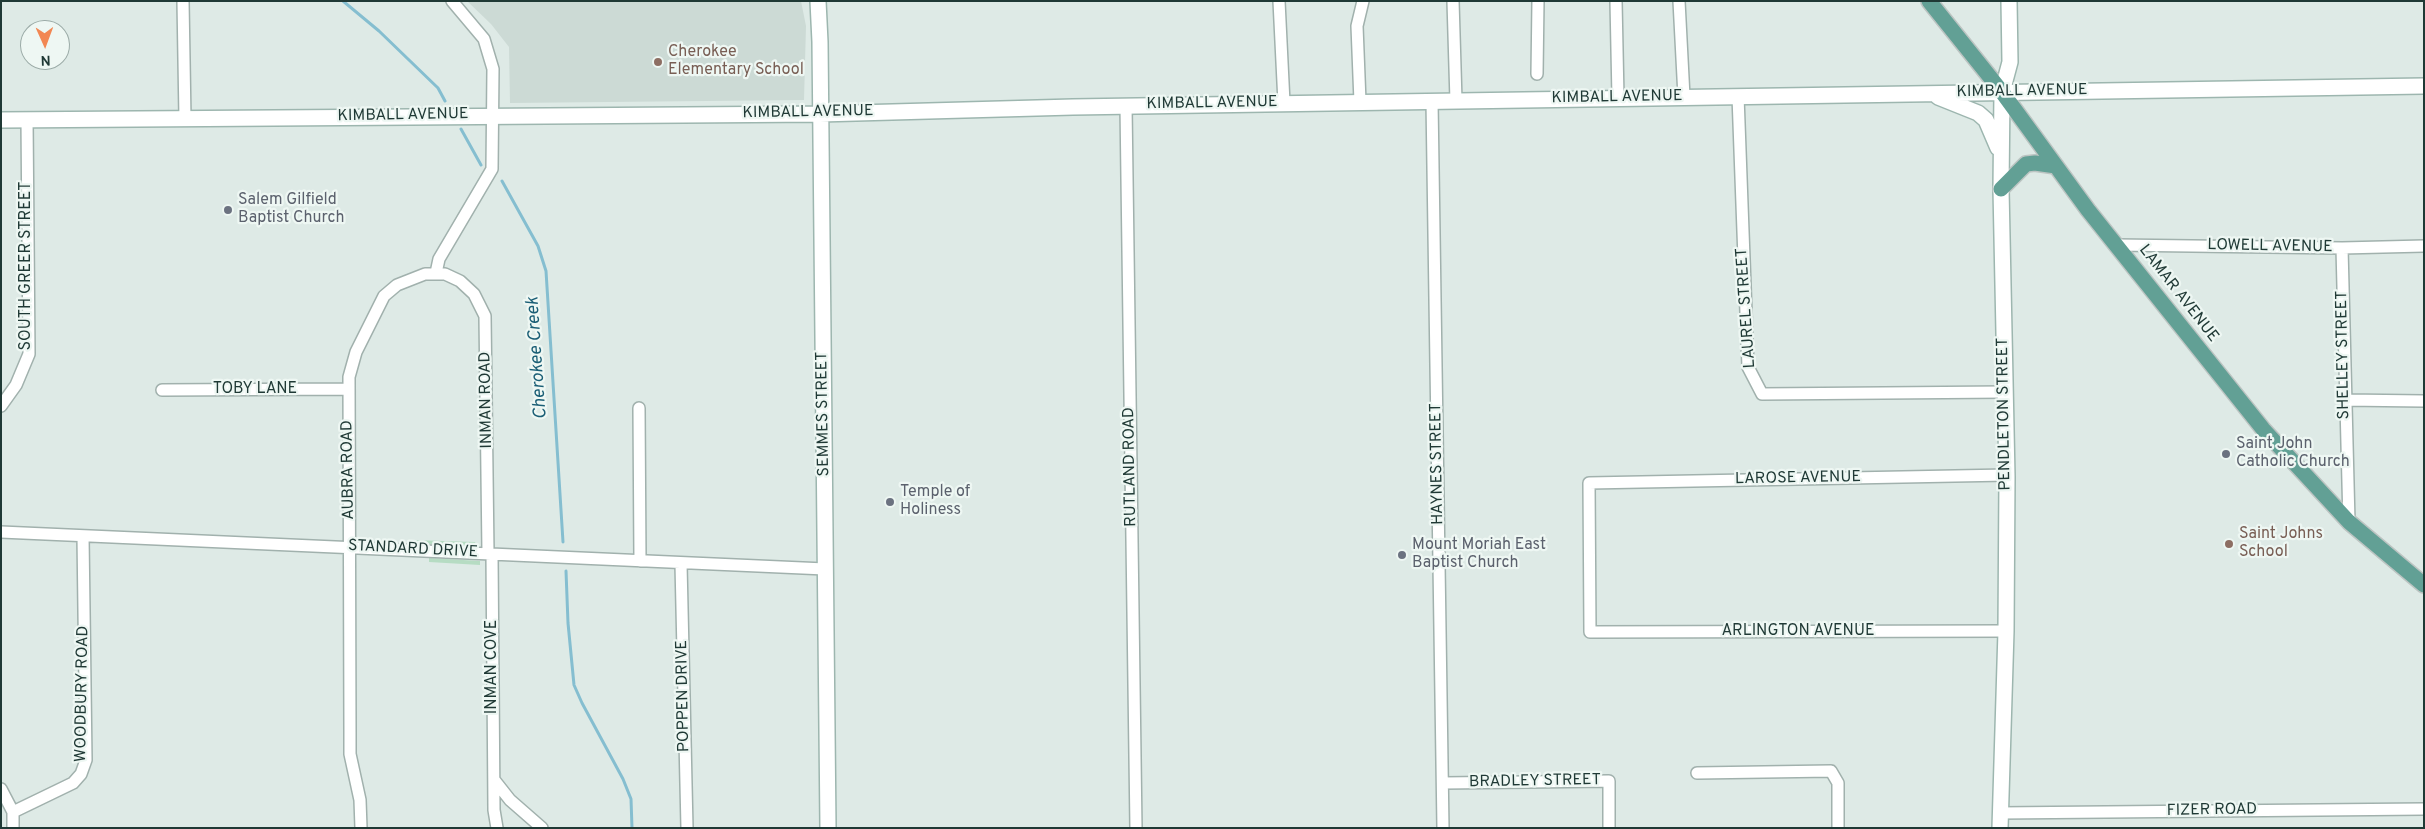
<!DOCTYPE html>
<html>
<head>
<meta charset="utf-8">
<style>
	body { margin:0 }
	#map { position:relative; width:2425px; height:829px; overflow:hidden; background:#deeae6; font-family:Overpass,sans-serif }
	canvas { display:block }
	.frame { position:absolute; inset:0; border:2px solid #1f3935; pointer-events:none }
	.north { position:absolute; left:20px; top:20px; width:50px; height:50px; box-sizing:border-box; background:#eef7f3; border:1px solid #9baba7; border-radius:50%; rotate:178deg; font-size:14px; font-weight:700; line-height:20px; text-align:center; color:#1f3935 }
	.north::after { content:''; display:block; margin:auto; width:18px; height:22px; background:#f28753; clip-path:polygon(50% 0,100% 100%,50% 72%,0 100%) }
</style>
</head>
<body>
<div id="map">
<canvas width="2425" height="829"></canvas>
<div class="frame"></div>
<div class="north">N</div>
</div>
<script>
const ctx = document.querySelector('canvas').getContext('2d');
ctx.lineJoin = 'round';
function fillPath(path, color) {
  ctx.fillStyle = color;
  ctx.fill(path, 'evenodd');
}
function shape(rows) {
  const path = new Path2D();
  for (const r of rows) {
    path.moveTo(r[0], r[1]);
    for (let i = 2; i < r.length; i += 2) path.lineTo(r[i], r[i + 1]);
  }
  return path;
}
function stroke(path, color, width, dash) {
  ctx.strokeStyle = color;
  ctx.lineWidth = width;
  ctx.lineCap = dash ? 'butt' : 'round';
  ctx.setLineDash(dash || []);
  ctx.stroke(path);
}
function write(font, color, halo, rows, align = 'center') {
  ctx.font = font + ' Overpass,sans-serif';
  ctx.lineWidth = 4.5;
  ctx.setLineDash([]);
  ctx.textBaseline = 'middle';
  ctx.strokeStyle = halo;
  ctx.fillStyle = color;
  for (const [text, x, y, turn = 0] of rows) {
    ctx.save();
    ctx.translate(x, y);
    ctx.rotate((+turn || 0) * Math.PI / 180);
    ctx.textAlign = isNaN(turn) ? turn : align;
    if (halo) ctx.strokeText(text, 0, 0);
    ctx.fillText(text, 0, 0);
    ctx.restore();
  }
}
fillPath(shape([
	[467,1,801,1,806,26,804,100,510,103,509,47,491,24]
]), '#ccdad5');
fillPath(shape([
	[412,540,475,542,476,544,470,546,412,543],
	[429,558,480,561,480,565,429,562]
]), '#b6dcc3');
stroke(shape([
	[343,1,379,31,438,88,445,101],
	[461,129,481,165],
	[502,181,538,246,546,271,563,542],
	[566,571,568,623,574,685,582,703,623,779,631,799,632,828]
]), '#85bed0', 3);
const street = shape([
	[183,1,185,119],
	[1279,1,1284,103],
	[1453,1,1456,101],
	[1616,1,1618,98],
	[1679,1,1684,97],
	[1537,74,1538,1],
	[1738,96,1748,367,1762,394,2005,392],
	[1432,101,1443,828],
	[1360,102,1357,26,1363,1],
	[1126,106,1136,828],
	[2117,245,2342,248,2424,246],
	[2342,248,2349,522],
	[436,273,439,259,492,169,493,69,484,39,452,1],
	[162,390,348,389],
	[2345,400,2424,401],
	[1,406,16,385,29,354,27,119],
	[639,408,640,561],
	[1,532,825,569],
	[492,554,494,810,497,828],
	[681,564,687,828],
	[2006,631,1590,632,1589,483,2007,475],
	[1697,773,1831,771,1838,783,1838,828],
	[495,781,510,800,542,828],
	[1444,783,1609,781,1609,828],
	[1,789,13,812,13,828],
	[13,812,73,783,81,774,86,760,83,536],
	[2000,813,2424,809],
	[361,828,360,800,350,754,350,732,349,377,356,352,384,296,397,285,425,274,445,274,460,281,474,294,485,316,488,553]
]);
const secondary = shape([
	[818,1,820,42,828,828],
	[1938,97,1978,113,1986,120,1998,148],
	[1,120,820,114,1073,107,2424,86],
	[2000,828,2006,631,2007,477,2001,189,2002,92,2010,62,2009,1]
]);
const primary = shape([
	[1929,1,2002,92,2088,210,2263,429,2349,522,2424,585],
	[2001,189,2026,164,2035,163,2056,166]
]);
stroke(street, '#a1b1ad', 14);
stroke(secondary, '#9db6af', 18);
stroke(primary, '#bcc4c2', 18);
stroke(street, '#fff', 11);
stroke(secondary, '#fff', 15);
stroke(primary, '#62a095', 15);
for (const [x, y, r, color] of [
	[658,62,5,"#8d6e63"],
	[228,210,5,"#6b7280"],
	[2226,454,5,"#6b7280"],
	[890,502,5,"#6b7280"],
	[2229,544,5,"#8d6e63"],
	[1402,555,5,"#6b7280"]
]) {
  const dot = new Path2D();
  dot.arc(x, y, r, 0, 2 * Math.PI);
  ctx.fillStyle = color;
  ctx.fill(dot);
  stroke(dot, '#eef7f3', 2);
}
write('16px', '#785e54', '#eef7f3', [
	["Cherokee",668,53],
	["Elementary School",668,71],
	["Saint Johns",2239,535],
	["School",2239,553]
], 'left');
write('16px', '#1f3935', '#eef7f3', [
	["KIMBALL AVENUE",2022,92,-1],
	["KIMBALL AVENUE",1617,98,-1],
	["KIMBALL AVENUE",1212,104,-1],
	["KIMBALL AVENUE",808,113,-1],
	["KIMBALL AVENUE",403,116,-1],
	["LOWELL AVENUE",2270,247,1],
	["SOUTH GREER STREET",27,266,-90],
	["LAMAR AVENUE",2178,294,52],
	["LAUREL STREET",1747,308,-94],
	["SHELLEY STREET",2344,355,-91],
	["TOBY LANE",255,390],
	["INMAN ROAD",487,400,-91],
	["SEMMES STREET",824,414,-91],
	["PENDLETON STREET",2005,414,-91],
	["HAYNES STREET",1438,464,-91],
	["RUTLAND ROAD",1131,467,-91],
	["AUBRA ROAD",349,470,-91],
	["LAROSE AVENUE",1798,479,-1],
	["STANDARD DRIVE",413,550,3],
	["ARLINGTON AVENUE",1798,632],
	["INMAN COVE",493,667,-90],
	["WOODBURY ROAD",83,694,-89],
	["POPPEN DRIVE",684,696,-91],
	["BRADLEY STREET",1535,782,-1],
	["FIZER ROAD",2212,811,-1]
]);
write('16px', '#5b616d', '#eef7f3', [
	["Salem Gilfield",238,201],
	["Baptist Church",238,219],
	["Saint John",2236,445],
	["Catholic Church",2236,463],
	["Temple of",900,493],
	["Holiness",900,511],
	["Mount Moriah East",1412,546],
	["Baptist Church",1412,564]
], 'left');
write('italic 18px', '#1a5e75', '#eef7f3', [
	["Cherokee Creek",538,358,-94]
]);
</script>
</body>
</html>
